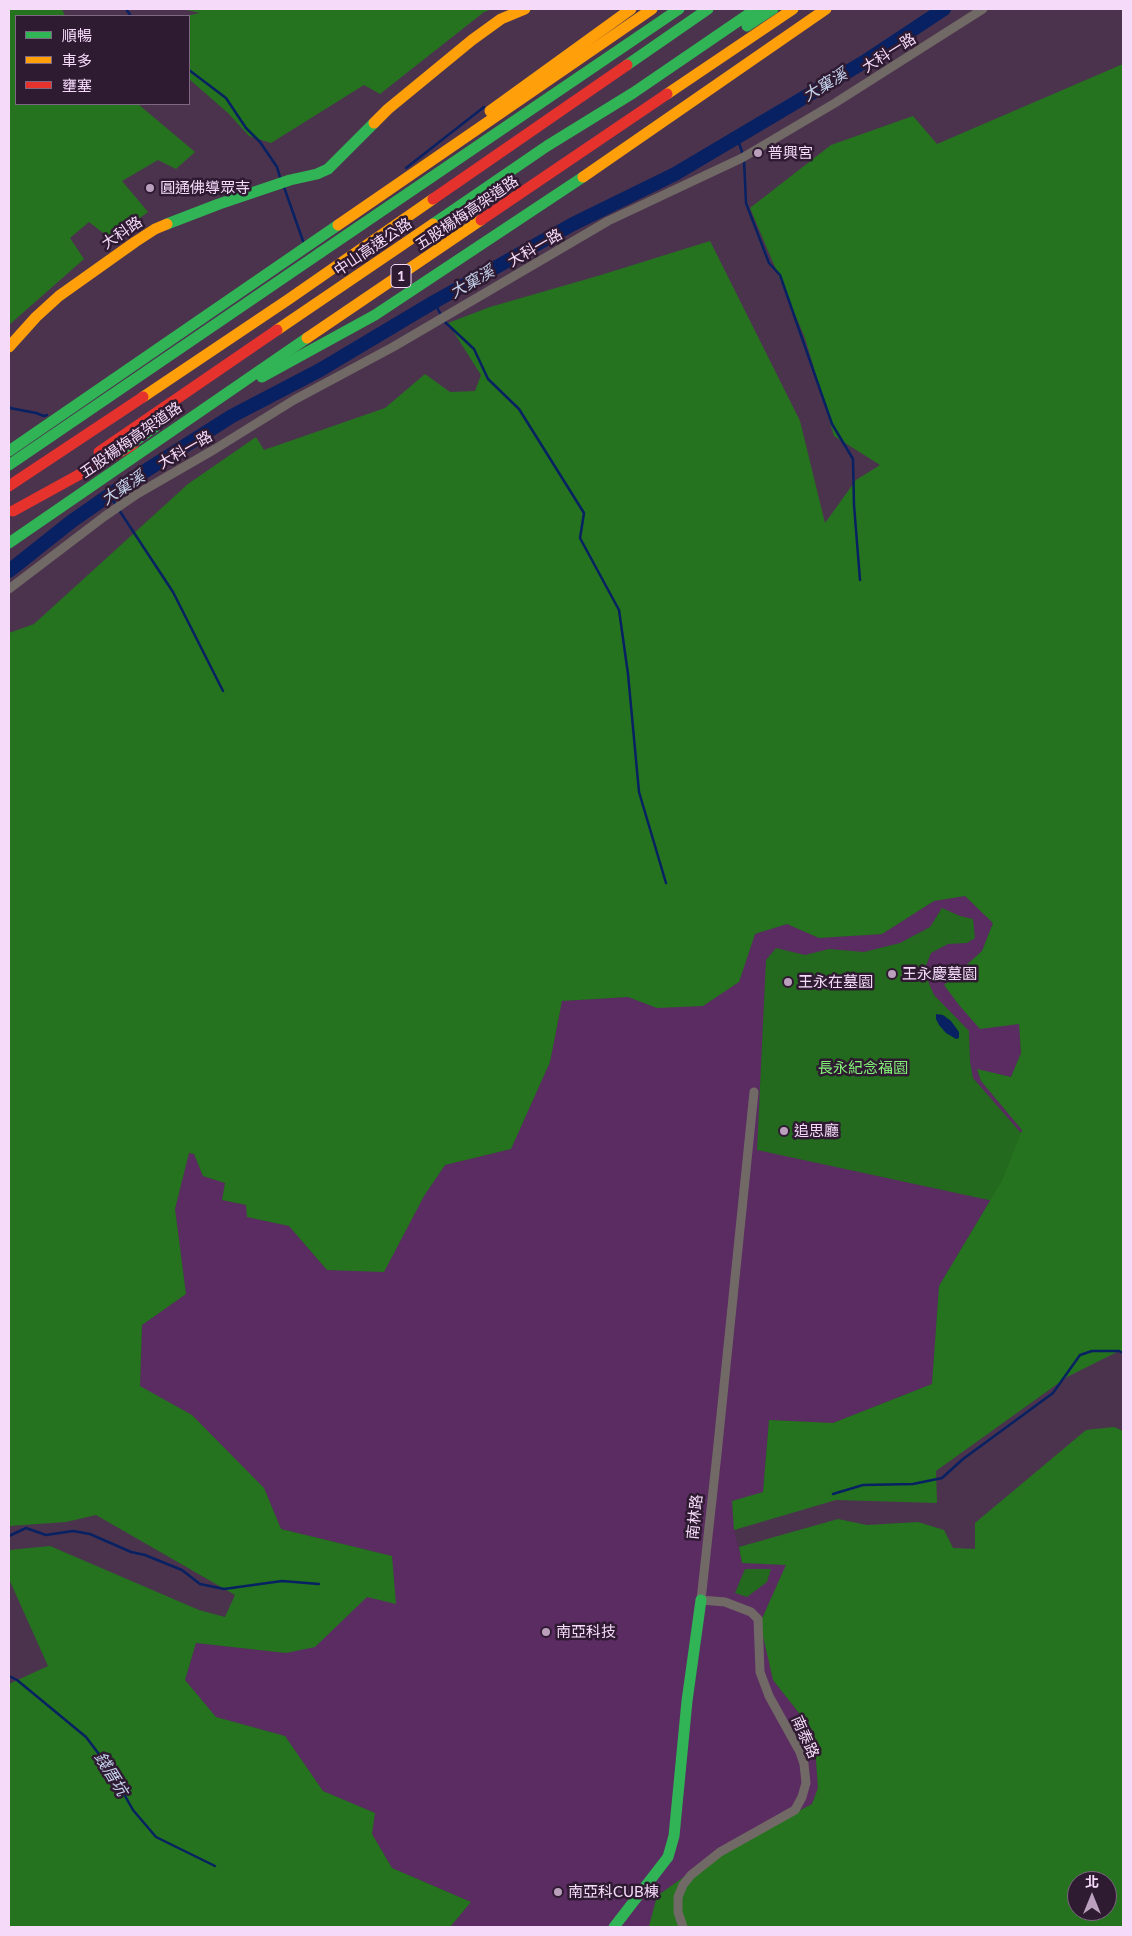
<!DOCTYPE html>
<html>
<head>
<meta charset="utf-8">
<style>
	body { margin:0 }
	#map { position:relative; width:1132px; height:1936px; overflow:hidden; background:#4b334e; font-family:Lato,"Noto Sans TC",sans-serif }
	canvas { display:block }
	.frame { position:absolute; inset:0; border:10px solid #f5dbf9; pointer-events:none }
	.legend { position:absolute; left:15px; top:15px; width:175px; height:90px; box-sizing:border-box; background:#2e1a31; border:1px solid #7e6781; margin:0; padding:6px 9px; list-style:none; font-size:15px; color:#f5dbf9 }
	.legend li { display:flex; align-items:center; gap:10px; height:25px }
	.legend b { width:25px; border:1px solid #7e6781 }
	.north { position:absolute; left:1067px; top:1871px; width:50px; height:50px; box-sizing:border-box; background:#2e1a31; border:1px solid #7e6781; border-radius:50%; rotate:0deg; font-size:14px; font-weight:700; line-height:20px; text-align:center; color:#f5dbf9 }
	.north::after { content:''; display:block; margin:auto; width:18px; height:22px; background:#baa0bd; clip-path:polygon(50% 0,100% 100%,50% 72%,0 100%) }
</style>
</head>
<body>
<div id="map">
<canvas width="1132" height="1936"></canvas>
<div class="frame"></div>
<ul class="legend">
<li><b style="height:6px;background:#30b455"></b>順暢</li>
<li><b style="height:6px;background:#ff9f0a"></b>車多</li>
<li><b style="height:6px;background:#e5322d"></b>壅塞</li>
</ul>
<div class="north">北</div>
</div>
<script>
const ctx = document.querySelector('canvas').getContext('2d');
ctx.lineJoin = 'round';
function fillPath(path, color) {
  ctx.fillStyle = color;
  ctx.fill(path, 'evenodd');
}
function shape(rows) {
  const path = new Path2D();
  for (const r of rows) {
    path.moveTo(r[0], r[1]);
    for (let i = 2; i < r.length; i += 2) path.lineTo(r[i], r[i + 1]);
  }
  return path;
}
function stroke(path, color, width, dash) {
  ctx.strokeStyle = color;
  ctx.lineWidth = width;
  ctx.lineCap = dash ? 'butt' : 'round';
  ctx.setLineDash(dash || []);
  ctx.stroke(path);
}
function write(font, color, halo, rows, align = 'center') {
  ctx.font = font + ' Lato,"Noto Sans TC",sans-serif';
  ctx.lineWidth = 5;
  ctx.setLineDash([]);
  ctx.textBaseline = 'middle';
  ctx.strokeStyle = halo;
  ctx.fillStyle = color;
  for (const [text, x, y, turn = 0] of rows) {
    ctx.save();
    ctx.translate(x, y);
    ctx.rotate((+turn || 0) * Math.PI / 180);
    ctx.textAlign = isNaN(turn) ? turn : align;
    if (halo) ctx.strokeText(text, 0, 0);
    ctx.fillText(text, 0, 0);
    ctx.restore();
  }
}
fillPath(shape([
	[965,896,993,922,982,951,944,985,1019,1023,1021,1053,1011,1077,977,1070,981,1081,1022,1130,1003,1179,939,1286,932,1384,833,1423,769,1420,763,1493,732,1501,734,1530,742,1562,787,1565,773,1680,814,1732,818,1788,812,1804,709,1859,649,1926,651,1927,450,1927,471,1902,392,1868,372,1834,375,1813,323,1791,285,1736,216,1717,185,1680,196,1643,286,1653,392,1556,281,1529,264,1488,140,1386,142,1325,186,1294,175,1209,188,1153,194,1154,203,1176,225,1183,222,1200,246,1205,248,1217,289,1226,327,1270,424,1196,445,1165,511,1149,550,1062,562,1001,628,997,657,1008,739,982,755,934,787,924,819,938,882,934,934,901]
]), '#5a2c61');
fillPath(shape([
	[942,908,960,916,973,919,975,938,967,943,948,944,931,953,924,971,934,995,969,1031,970,1061,973,1078,1027,1140,998,1202,757,1150,766,960,776,948,805,955,829,949,864,952,900,943,930,927],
	[745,1569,771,1569,767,1582,747,1597,735,1593]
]), '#23691e');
fillPath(shape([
	[9,9,62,9,65,16,16,16,16,104,138,104,195,152,176,169,158,160,122,181,148,212,111,239,89,222,70,238,84,259,9,325],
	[183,9,493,9,484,12,380,94,364,85,271,143,249,136,228,113,189,79,189,16,185,16,200,13],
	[1123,64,1123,1353,1119,1351,1067,1377,936,1471,937,1503,836,1500,734,1530,732,1501,763,1492,769,1420,833,1423,932,1384,939,1286,1003,1179,1022,1130,981,1081,977,1069,1011,1077,1021,1053,1019,1024,980,1029,959,1005,944,985,982,951,993,923,965,896,934,901,882,934,819,938,787,924,755,934,739,982,703,1006,657,1008,628,997,562,1001,550,1062,511,1149,445,1165,424,1196,384,1272,327,1270,289,1226,247,1217,246,1205,222,1200,225,1183,203,1176,194,1154,189,1153,175,1209,186,1294,142,1325,140,1386,192,1415,264,1488,281,1529,392,1556,396,1604,367,1597,315,1647,286,1653,196,1643,185,1680,216,1717,285,1736,323,1791,375,1813,372,1834,392,1868,471,1902,450,1927,9,1927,9,1684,48,1666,9,1579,9,1550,50,1546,199,1610,225,1617,235,1595,96,1515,66,1522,9,1526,9,633,34,624,188,484,256,437,264,450,385,408,425,374,450,392,475,391,481,375,448,323,490,307,601,275,710,241,800,421,825,523,856,480,880,465,834,436,805,338,750,208,831,145,913,116,937,144],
	[1114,1427,1123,1431,1123,1927,649,1926,657,1896,709,1859,812,1804,818,1788,814,1732,773,1680,760,1623,786,1565,742,1563,739,1547,838,1519,867,1525,918,1522,944,1530,953,1548,975,1549,975,1523,1086,1430],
	[1077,1881,1107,1881,1107,1911,1077,1911]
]), '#25731f');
fillPath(shape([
	[936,1014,943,1015,951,1021,959,1032,959,1038,956,1039,946,1033,939,1025,936,1019]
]), '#072162');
stroke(shape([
	[126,9,131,16],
	[189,70,226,98,246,128,260,142,277,167,280,177],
	[737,137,743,155],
	[744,160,746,203,769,263,780,275,832,424,853,459,854,505,860,580],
	[406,168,484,107],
	[284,187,303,241],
	[434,302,445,322,474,349,488,379,519,409,584,513,580,538,619,610,628,674,639,792,666,883],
	[9,406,10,408,36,413,44,416,47,415],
	[109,495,116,505],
	[119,510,173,592,223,691],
	[833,1494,863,1485,913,1484,942,1478,963,1459,1053,1393,1080,1355,1092,1351,1119,1351,1123,1353],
	[9,1536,26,1528,46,1535,73,1531,90,1534,131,1552,145,1555,182,1570,200,1584,224,1589,282,1581,319,1584],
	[9,1676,17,1680,86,1737,108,1766,133,1810,156,1837,215,1866]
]), '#072162', 2.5);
stroke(shape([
	[9,571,72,521,131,480,232,416,320,370,434,302,573,224,675,174,864,62,944,9]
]), '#072162', 14);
stroke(shape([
	[9,589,105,516,137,494,215,449,294,400,393,347,608,221,742,158,835,103,983,9],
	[683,1927,678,1912,678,1897,683,1885,691,1875,720,1852,795,1810,802,1797,806,1783,804,1764,800,1752,769,1696,760,1672,758,1619,751,1612,725,1602,701,1600,717,1454,754,1092]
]), '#716965', 9);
stroke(shape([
	[747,26,773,9],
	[627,65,708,9],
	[167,224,219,204,290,180,317,174,328,169,374,123],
	[433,224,547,146,633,93,756,9],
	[320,253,679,9],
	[262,377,375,315,583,177],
	[614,1927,668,1857,674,1836,687,1701,701,1600]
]), '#30b455', 11);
stroke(shape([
	[490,111,631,9],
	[374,123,388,109,472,40,501,19,525,9],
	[583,177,826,9],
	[277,330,433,224],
	[9,347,36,317,59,296,135,242,155,229,167,224],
	[143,397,289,299,433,199]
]), '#ff9f0a', 11);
stroke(shape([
	[433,199,627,65],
	[99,452,277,330],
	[9,486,143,397],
	[13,511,133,445]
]), '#e5322d', 11);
stroke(shape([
	[9,451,338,225],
	[119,452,155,427],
	[9,465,320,253],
	[9,543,307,338]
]), '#30b455', 11);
stroke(shape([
	[667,94,793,9],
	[338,225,652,9],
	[307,338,481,220]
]), '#ff9f0a', 11);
stroke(shape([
	[481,220,667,94]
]), '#e5322d', 11);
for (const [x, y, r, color] of [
	[758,153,5,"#baa0bd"],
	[150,188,5,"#baa0bd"],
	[892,974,5,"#baa0bd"],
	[788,982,5,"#baa0bd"],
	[784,1131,5,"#baa0bd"],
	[546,1632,5,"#baa0bd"],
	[558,1892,5,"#baa0bd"]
]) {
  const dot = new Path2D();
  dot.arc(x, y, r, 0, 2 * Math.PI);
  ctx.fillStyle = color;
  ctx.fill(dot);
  stroke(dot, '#2e1a31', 2);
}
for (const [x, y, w] of [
	[401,276,20]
]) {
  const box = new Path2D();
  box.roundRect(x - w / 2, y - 11.5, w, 23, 4);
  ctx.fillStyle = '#2e1a31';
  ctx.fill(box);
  stroke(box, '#f5dbf9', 1);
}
write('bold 14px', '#f5dbf9', null, [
	["1",401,276]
]);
write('15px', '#f5dbf9', '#2e1a31', [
	["大科一路",889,53,-32],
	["五股楊梅高架道路",467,213,-34],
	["大科路",122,233,-34],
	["中山高速公路",373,247,-34],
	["大科一路",535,248,-30],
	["五股楊梅高架道路",131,440,-35],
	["大科一路",185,450,-30],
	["南林路",695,1517,-84],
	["南泰路",805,1737,66]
]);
write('15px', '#f5dbf9', '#2e1a31', [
	["普興宮",768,153],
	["圓通佛導眾寺",160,188],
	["王永慶墓園",902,974],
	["王永在墓園",798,982],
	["追思廳",794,1131],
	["南亞科技",556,1632],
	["南亞科CUB棟",568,1892]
], 'left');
write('15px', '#82f077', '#2e1a31', [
	["長永紀念福園",863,1068]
]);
write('italic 16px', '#c4d2eb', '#2e1a31', [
	["大窠溪",825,85,-31],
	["大窠溪",472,282,-30],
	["大窠溪",123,488,-33],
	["錢厝坑",111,1774,58]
]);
</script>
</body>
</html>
